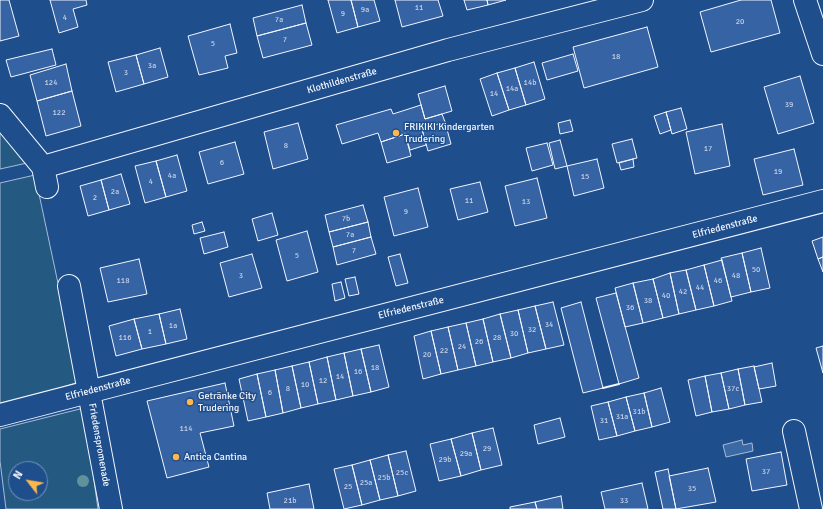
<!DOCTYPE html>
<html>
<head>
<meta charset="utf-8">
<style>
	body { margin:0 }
	#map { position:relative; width:823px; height:509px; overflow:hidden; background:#1f4e8c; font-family:Signika,sans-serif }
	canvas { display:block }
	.north { position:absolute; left:8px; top:461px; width:40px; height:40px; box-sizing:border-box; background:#1f4e8c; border:1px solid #7391ba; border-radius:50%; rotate:301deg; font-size:11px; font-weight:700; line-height:16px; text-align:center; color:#f2f6ff }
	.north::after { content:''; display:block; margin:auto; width:14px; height:18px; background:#ffb74d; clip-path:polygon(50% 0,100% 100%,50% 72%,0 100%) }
</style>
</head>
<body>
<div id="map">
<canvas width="823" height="509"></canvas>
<div class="north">N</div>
</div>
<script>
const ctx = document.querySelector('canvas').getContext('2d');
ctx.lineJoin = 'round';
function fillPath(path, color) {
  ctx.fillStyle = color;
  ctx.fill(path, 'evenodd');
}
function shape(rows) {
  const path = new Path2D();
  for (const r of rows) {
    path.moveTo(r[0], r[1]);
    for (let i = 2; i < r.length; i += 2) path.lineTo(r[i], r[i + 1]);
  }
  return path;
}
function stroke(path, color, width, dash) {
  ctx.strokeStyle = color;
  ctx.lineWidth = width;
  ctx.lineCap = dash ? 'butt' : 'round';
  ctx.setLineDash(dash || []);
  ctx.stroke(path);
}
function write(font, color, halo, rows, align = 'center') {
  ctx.font = font + ' Signika,sans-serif';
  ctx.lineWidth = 3;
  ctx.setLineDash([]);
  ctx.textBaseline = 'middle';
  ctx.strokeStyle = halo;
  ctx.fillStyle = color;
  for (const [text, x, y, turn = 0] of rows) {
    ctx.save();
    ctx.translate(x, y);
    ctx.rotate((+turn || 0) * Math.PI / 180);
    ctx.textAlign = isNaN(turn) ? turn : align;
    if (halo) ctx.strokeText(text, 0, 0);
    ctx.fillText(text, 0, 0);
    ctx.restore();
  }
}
const green = shape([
	[0,130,27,163,0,169,0,130],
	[35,175,79,382,0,407,0,183,35,175],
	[84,408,98,509,6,509,0,461,0,429,84,408],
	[16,469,40,469,40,493,16,493,16,469]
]);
fillPath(green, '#245a82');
stroke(green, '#a8bbd7', 1);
const water = shape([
	[742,440,743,445,752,443,753,451,726,457,723,445,742,440]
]);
fillPath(water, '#3b69a3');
stroke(water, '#a8bbd7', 1);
const building = shape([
	[0,0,9,0,19,36,0,41,0,0],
	[50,0,86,0,87,5,73,9,78,27,59,33,50,0],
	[328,0,351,0,358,27,337,33,328,0],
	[351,0,374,0,380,21,358,27,351,0],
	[395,0,438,0,443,16,402,27,395,0],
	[464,0,487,0,488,5,467,10,464,0],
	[487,0,506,0,488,5,487,0],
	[741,0,771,0,780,33,711,52,700,12,741,0],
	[302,5,306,23,257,36,253,18,302,5],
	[306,23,312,45,263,58,257,36,306,23],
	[230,24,237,53,225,56,228,68,199,75,188,36,230,24],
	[647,27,658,67,584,88,573,47,647,27],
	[160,48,168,77,144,84,136,55,160,48],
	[52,49,56,65,11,77,6,60,52,49],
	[573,54,578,71,547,80,542,63,573,54],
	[136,55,144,84,116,92,108,62,136,55],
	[534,62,545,99,526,105,515,68,534,62],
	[66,64,72,91,37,101,30,75,66,64],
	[515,68,526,105,509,110,497,73,515,68],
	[497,73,509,110,492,116,480,79,497,73],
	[800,76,814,123,778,134,764,87,800,76],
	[445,86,452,111,425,119,418,94,445,86],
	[72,91,81,126,46,136,37,101,72,91],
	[421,105,425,119,442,114,445,122,422,129,426,145,410,150,405,134,381,142,378,133,342,144,336,125,391,109,393,114,421,105],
	[681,108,687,129,672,134,666,112,681,108],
	[666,112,671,130,660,134,654,116,666,112],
	[570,120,573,131,560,134,558,123,570,120],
	[445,122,451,144,428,151,422,129,445,122],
	[298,123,308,159,273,169,264,132,298,123],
	[722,124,730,166,695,174,686,132,722,124],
	[405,134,411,156,387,163,381,142,405,134],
	[632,139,637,158,617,163,612,144,632,139],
	[560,140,567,166,555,169,549,143,560,140],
	[235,142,244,174,208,184,199,152,235,142],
	[547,143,553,165,532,171,526,148,547,143],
	[794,149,803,185,763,195,754,159,794,149],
	[177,155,187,191,166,197,156,161,177,155],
	[597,159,604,188,574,196,567,166,597,159],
	[633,159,634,167,621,170,619,163,633,159],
	[156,161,166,197,145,203,135,166,156,161],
	[121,174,130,204,109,210,101,180,121,174],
	[537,178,547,218,515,226,505,186,537,178],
	[101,180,109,210,88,216,80,186,101,180],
	[480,182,488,212,458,220,450,189,480,182],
	[418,188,428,227,394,236,384,197,418,188],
	[363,205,368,222,329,232,325,215,363,205],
	[272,213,278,235,258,241,252,219,272,213],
	[202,222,205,231,194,234,192,225,202,222],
	[368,222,371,237,333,247,329,232,368,222],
	[307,231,318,272,287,281,276,240,307,231],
	[224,232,228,247,204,254,200,238,224,232],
	[371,237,376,254,337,265,333,247,371,237],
	[823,237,823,257,818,259,812,241,823,237],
	[761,248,770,288,751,292,742,253,761,248],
	[742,253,751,292,731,297,721,258,742,253],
	[252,254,262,288,229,297,220,263,252,254],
	[400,254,408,283,396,286,388,257,400,254],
	[823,257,823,272,818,259,823,257],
	[139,259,147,294,108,302,100,268,139,259],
	[722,260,732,301,714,306,704,265,722,260],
	[704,265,714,306,696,310,686,270,704,265],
	[686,270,696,310,679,314,670,273,686,270],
	[670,273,679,314,663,318,653,279,670,273],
	[355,277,359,294,349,296,345,279,355,277],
	[653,279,663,318,643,323,633,283,653,279],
	[341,282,345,298,335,301,332,284,341,282],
	[633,283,643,323,625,327,615,288,633,283],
	[616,293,639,378,619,384,596,298,616,293],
	[553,302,564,345,546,349,535,306,553,302],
	[581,302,603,388,583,393,561,308,581,302],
	[535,306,546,349,528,353,518,310,535,306],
	[180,309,187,339,166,344,159,314,180,309],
	[518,310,528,353,511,358,500,314,518,310],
	[159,314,166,344,142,349,134,319,159,314],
	[500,314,511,358,493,362,483,319,500,314],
	[134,319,142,349,116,356,109,326,134,319],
	[483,319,493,362,476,366,466,323,483,319],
	[466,323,476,366,458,370,448,327,466,323],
	[448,327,458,370,441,374,431,331,448,327],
	[431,331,441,374,423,379,414,336,431,331],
	[379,345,389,387,371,392,361,349,379,345],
	[823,346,823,373,816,348,823,346],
	[361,349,371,392,353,396,344,353,361,349],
	[344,353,353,396,336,400,327,357,344,353],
	[327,357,336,400,318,404,309,362,327,357],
	[309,362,318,404,301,408,292,366,309,362],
	[772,363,776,386,759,389,754,367,772,363],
	[292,366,301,408,283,413,275,370,292,366],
	[754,366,762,402,745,405,738,369,754,366],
	[738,369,745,405,729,409,721,373,738,369],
	[275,370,283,413,266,417,257,374,275,370],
	[721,373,729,409,712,412,705,376,721,373],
	[257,374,266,417,248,421,239,379,257,374],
	[705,376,712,412,696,416,688,380,705,376],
	[225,383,234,426,200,433,209,467,167,478,147,401,225,383],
	[661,388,670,422,652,427,644,393,661,388],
	[644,393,652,427,635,431,626,397,644,393],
	[626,397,635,431,617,436,608,402,626,397],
	[608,402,617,436,599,440,591,406,608,402],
	[560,418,565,437,538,444,534,425,560,418],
	[493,428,502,465,481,470,472,433,493,428],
	[472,433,481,470,461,476,451,439,472,433],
	[451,439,461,476,439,481,430,444,451,439],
	[406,451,416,491,398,496,388,455,406,451],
	[781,452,787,485,752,491,746,459,781,452],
	[388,455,398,496,380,500,370,460,388,455],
	[370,460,380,500,362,505,352,465,370,460],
	[352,465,362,505,344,509,334,469,352,465],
	[708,468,716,502,676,509,669,476,708,468],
	[668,469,676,509,663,509,655,472,668,469],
	[642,483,648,509,605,509,601,492,642,483],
	[309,484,314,509,270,509,267,493,309,484],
	[561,496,563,509,537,509,535,502,561,496],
	[535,502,537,509,510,509,510,507,535,502]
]);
fillPath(building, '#3563a3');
stroke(building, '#f2f6ff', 1);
const minor = shape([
	[805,0,823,54],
	[0,115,43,167,47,187],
	[43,167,448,50,642,0],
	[69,286,111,509],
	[0,415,823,201],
	[794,431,811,509]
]);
stroke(minor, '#f2f6ff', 24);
stroke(minor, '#1f4e8c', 22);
stroke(shape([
	[603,388,619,384]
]), '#f2f6ff', 2);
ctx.fillStyle = '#61919a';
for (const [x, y] of [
	[83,481]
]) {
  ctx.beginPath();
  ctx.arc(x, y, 6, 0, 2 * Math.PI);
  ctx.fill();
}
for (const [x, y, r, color] of [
	[396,133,4,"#ffb74d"],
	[190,402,4,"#ffb74d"],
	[176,457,4,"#ffb74d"]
]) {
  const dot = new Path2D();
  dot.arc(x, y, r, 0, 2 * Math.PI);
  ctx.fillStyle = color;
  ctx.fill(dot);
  stroke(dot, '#1f4e8c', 1.5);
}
write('8px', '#c3d1e8', null, [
	["11",419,8],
	["9a",365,10],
	["9",343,14],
	["4",65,18],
	["7a",279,20],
	["20",740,22],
	["7",285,40],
	["5",213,44],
	["18",616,57],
	["3a",152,66],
	["3",126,73],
	["124",51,83],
	["14b",530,83],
	["14a",512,89],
	["14",494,94],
	["39",789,105],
	["122",59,113],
	["8",286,146],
	["17",708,149],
	["6",222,163],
	["19",778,172],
	["4a",172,176],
	["15",585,177],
	["4",151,182],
	["2a",115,192],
	["2",95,198],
	["11",469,201],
	["13",526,202],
	["9",406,212],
	["7b",346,219],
	["7a",350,235],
	["7",354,251],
	["5",297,256],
	["50",756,270],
	["3",241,276],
	["48",736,276],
	["118",123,281],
	["46",718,281],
	["44",700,288],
	["42",683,292],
	["40",666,296],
	["38",648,301],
	["36",630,308],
	["34",549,325],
	["1a",173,326],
	["32",532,330],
	["1",150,332],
	["30",514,334],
	["116",125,338],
	["28",497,338],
	["26",479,342],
	["24",462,347],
	["22",444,351],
	["20",427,355],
	["18",375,368],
	["16",358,372],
	["14",340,377],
	["12",323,381],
	["10",305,385],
	["8",288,389],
	["37c",733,389],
	["6",270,393],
	["31b",639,412],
	["31a",622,417],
	["31",604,421],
	["114",186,429],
	["29",487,449],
	["29a",466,454],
	["29b",445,460],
	["37",766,472],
	["25c",402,473],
	["25b",384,478],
	["25a",366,483],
	["25",348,487],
	["35",692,489],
	["21b",290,501],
	["33",624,501]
]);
write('10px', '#f2f6ff', '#1f4e8c', [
	["Klothildenstraße",342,81,-16],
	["Elfriedenstraße",725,227,-15],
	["Elfriedenstraße",411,308,-14],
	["Elfriedenstraße",98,389,-15],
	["Friedenspromenade",99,445,80]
]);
write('10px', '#f2f6ff', '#1f4e8c', [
	["FRIKIKI Kindergarten",404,127],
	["Trudering",404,139],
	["Getränke City",198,396],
	["Trudering",198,408],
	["Antica Cantina",184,457]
], 'left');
</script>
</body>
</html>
